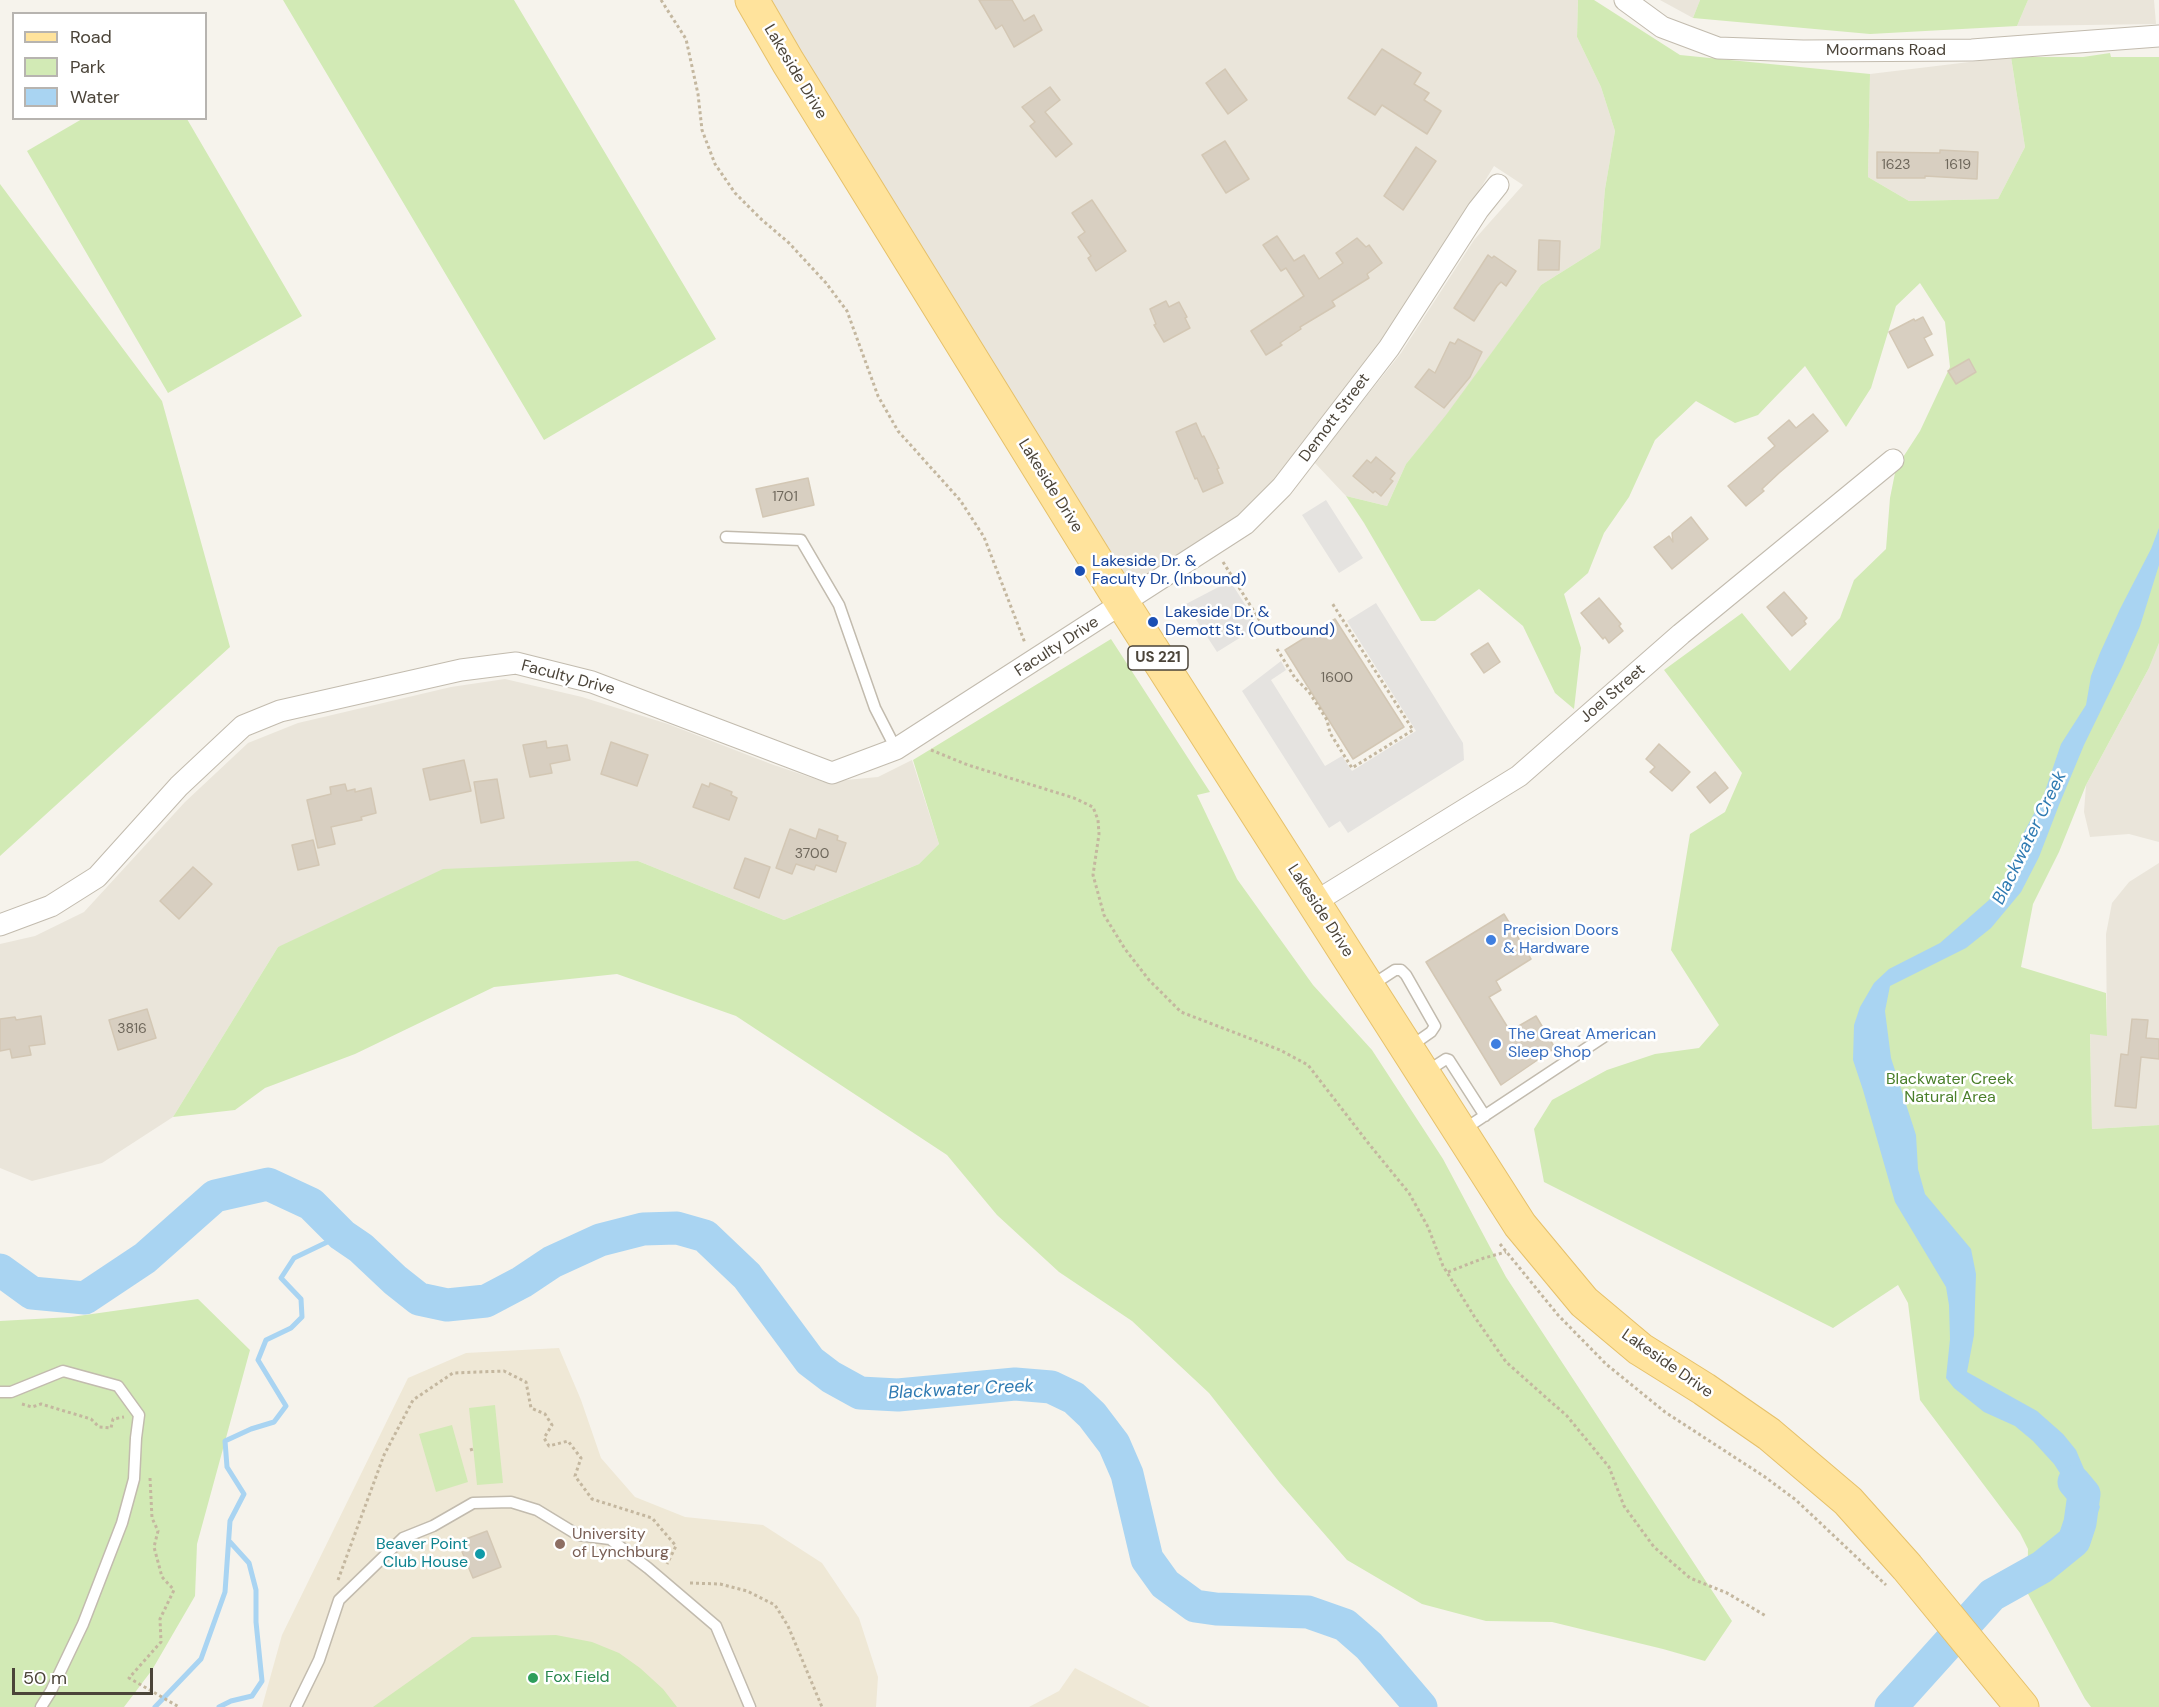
<!DOCTYPE html>
<html>
<head>
<meta charset="utf-8">
<style>
	body { margin:0 }
	#map { position:relative; width:2159px; height:1707px; overflow:hidden; background:#f6f3ec; font-family:"DM Sans",sans-serif }
	canvas { display:block }
	.legend { position:absolute; left:12px; top:12px; width:195px; height:108px; box-sizing:border-box; background:#fff; border:2px solid #b7b4b0; margin:0; padding:8px 10px; list-style:none; font-size:18px; color:#4b4439 }
	.legend li { display:flex; align-items:center; gap:12px; height:30px }
	.legend b { width:30px; border:2px solid #b7b4b0 }
	.scale { position:absolute; left:12px; top:1668px; width:141px; height:27px; box-sizing:border-box; border:3px solid #4b4439; border-top:0; padding-left:8px; font-size:18px; line-height:21px; white-space:nowrap; color:#4b4439; -webkit-text-stroke:4px #fff; paint-order:stroke }
</style>
</head>
<body>
<div id="map">
<canvas width="2159" height="1707"></canvas>
<ul class="legend">
<li><b style="height:8px;background:#ffe39c"></b>Road</li>
<li><b style="height:16px;background:#d2eab5"></b>Park</li>
<li><b style="height:16px;background:#a9d4f2"></b>Water</li>
</ul>
<div class="scale">50 m</div>
</div>
<script>
const ctx = document.querySelector('canvas').getContext('2d');
ctx.lineJoin = 'round';
function fillPath(path, color) {
  ctx.fillStyle = color;
  ctx.fill(path, 'evenodd');
}
function shape(rows) {
  const path = new Path2D();
  for (const r of rows) {
    path.moveTo(r[0], r[1]);
    for (let i = 2; i < r.length; i += 2) path.lineTo(r[i], r[i + 1]);
  }
  return path;
}
function stroke(path, color, width, dash) {
  ctx.strokeStyle = color;
  ctx.lineWidth = width;
  ctx.lineCap = dash ? 'butt' : 'round';
  ctx.setLineDash(dash || []);
  ctx.stroke(path);
}
function write(font, color, halo, rows, align = 'center') {
  ctx.font = font + ' "DM Sans",sans-serif';
  ctx.lineWidth = 5;
  ctx.setLineDash([]);
  ctx.textBaseline = 'middle';
  ctx.strokeStyle = halo;
  ctx.fillStyle = color;
  for (const [text, x, y, turn = 0] of rows) {
    ctx.save();
    ctx.translate(x, y);
    ctx.rotate((+turn || 0) * Math.PI / 180);
    ctx.textAlign = isNaN(turn) ? turn : align;
    if (halo) ctx.strokeText(text, 0, 0);
    ctx.fillText(text, 0, 0);
    ctx.restore();
  }
}
fillPath(shape([
	[769,0,1578,0,1577,37,1601,87,1615,131,1605,189,1600,248,1541,285,1446,416,1406,464,1387,506,1346,496,1314,462,1401,353,1474,240,1523,185,1494,166,1404,315,1292,464,1247,512,1151,576,1126,577,873,178],
	[1660,0,1700,0,1693,18],
	[2028,0,2154,0,2156,24,2017,26],
	[2011,57,2025,147,1998,199,1909,201,1868,177,1870,74],
	[2159,643,2159,842,2129,834,2090,837,2084,812,2086,785,2149,668],
	[505,679,582,697,668,724,771,764,824,782,878,777,912,760,939,844,919,864,784,920,638,861,278,947,173,1117,102,1163,32,1181,0,1168,0,944,35,936,84,912,185,802,248,743,298,723,451,687],
	[2159,863,2159,1125,2092,1129,2090,1033,2107,1035,2106,934,2112,903,2129,882]
]), '#eae5da');
fillPath(shape([
	[559,1348,581,1400,601,1458,635,1497,685,1517,763,1525,822,1563,859,1618,878,1677,876,1707,262,1707,282,1635,408,1378,466,1353],
	[1075,1668,1150,1707,1029,1707,1059,1691]
]), '#efe8d6');
fillPath(shape([
	[283,0,514,0,716,339,544,440],
	[1578,0,1594,0,1680,55,1870,74,1868,177,1909,201,1998,199,2025,147,2011,57,2083,57,2110,53,2111,57,2159,57,2159,643,2149,668,2086,785,2059,852,2033,904,2021,967,2106,993,2107,1036,2090,1034,2092,1129,2159,1125,2159,1707,2091,1707,2085,1699,2027,1592,2028,1549,2020,1533,1920,1400,1908,1303,1898,1285,1833,1328,1544,1182,1534,1129,1552,1100,1607,1070,1655,1054,1699,1048,1719,1025,1671,950,1690,834,1725,812,1742,773,1664,670,1742,613,1790,671,1840,618,1854,580,1886,549,1890,498,1896,468,1920,431,1950,367,1945,322,1920,283,1896,306,1871,388,1846,427,1805,366,1758,415,1735,423,1696,401,1655,440,1629,497,1604,533,1588,573,1564,594,1581,648,1574,709,1555,693,1523,626,1479,589,1435,621,1421,621,1364,523,1346,496,1387,506,1406,464,1446,415,1541,285,1600,248,1605,189,1615,131,1601,87,1577,37],
	[1700,0,2028,0,2017,26,1870,34,1693,18],
	[82,119,187,119,302,316,168,393,27,151],
	[0,184,162,401,230,647,0,856],
	[1111,639,1210,792,1197,795,1237,879,1313,985,1372,1050,1443,1159,1506,1277,1732,1621,1705,1661,1663,1649,1552,1622,1486,1621,1422,1604,1347,1560,1280,1483,1209,1393,1132,1321,1059,1272,997,1215,947,1155,736,1016,617,974,494,987,355,1054,265,1088,235,1110,173,1117,278,947,443,869,638,861,784,920,919,864,939,844,913,760],
	[198,1299,250,1350,197,1544,195,1596,152,1670,124,1707,0,1707,0,1321,71,1317],
	[495,1405,503,1483,477,1485,469,1408],
	[452,1425,468,1482,436,1492,419,1434],
	[556,1635,592,1642,619,1653,640,1668,663,1689,677,1707,373,1707,472,1637]
]), '#d2eab5');
fillPath(shape([
	[1326,500,1363,558,1339,573,1302,515],
	[1230,581,1259,626,1217,652,1186,604],
	[1376,603,1463,743,1464,760,1348,833,1340,821,1329,828,1242,691,1281,661,1286,670,1271,680,1325,766,1342,756,1352,771,1416,731,1347,621]
]), '#e5e3e0');
fillPath(shape([
	[2159,528,2159,565,2140,626,2123,665,2084,745,2059,805,2039,857,2021,892,1991,928,1966,948,1890,986,1885,1011,1891,1058,1916,1135,1918,1169,1925,1194,1971,1249,1976,1274,1974,1335,1967,1372,2037,1411,2063,1434,2076,1450,2100,1507,2090,1533,2073,1517,2075,1496,2054,1464,2033,1441,2015,1426,1984,1412,1954,1388,1946,1378,1950,1339,1949,1305,1946,1287,1895,1202,1863,1090,1853,1060,1854,1025,1860,1007,1874,983,1889,969,1940,943,1989,900,2002,885,2023,834,2043,797,2061,744,2086,705,2091,676,2100,653,2120,609,2151,549]
]), '#a9d4f2');
stroke(shape([
	[155,1707,201,1659,225,1592,230,1521,244,1494,227,1467,225,1441,251,1429,274,1422,286,1406,258,1360,266,1340,291,1328,302,1317,301,1299,281,1278,294,1258,342,1235],
	[219,1707,231,1701,252,1696,262,1681,256,1622,256,1590,249,1563,230,1542]
]), '#a9d4f2', 5);
stroke(shape([
	[0,1270,32,1293,85,1298,145,1258,215,1196,268,1184,311,1204,342,1235,361,1248,395,1280,419,1299,447,1305,486,1301,522,1282,552,1262,600,1240,643,1229,677,1228,705,1236,747,1276,810,1361,831,1377,860,1393,898,1395,1015,1384,1051,1387,1074,1398,1092,1415,1114,1444,1127,1474,1147,1559,1165,1584,1195,1606,1216,1609,1308,1612,1345,1625,1369,1646,1421,1707],
	[1891,1707,1992,1595,2042,1567,2074,1541,2080,1523,2084,1494,2074,1482]
]), '#a9d4f2', 33);
const building = shape([
	[979,0,1012,0,1024,21,1034,15,1042,30,1014,47,1002,25,996,29,979,0],
	[1382,49,1421,73,1414,84,1429,93,1424,100,1441,111,1427,134,1382,105,1375,115,1348,98,1382,49],
	[1225,69,1247,100,1228,114,1206,83,1225,69],
	[1050,87,1060,100,1045,112,1072,144,1056,157,1030,126,1035,122,1022,107,1050,87],
	[1225,141,1249,179,1226,193,1202,155,1225,141],
	[1416,147,1436,161,1403,210,1384,196,1416,147],
	[1940,150,1978,152,1977,179,1925,176,1925,178,1877,178,1877,152,1940,153,1940,150],
	[1092,200,1126,251,1096,271,1088,258,1091,256,1078,237,1085,232,1072,213,1092,200],
	[1277,236,1294,261,1304,255,1319,279,1343,263,1336,253,1357,238,1366,247,1369,245,1382,263,1367,274,1369,278,1332,301,1335,306,1300,327,1301,329,1280,343,1282,345,1266,355,1251,331,1304,296,1286,268,1281,271,1263,245,1277,236],
	[1539,240,1560,241,1559,270,1538,270,1539,240],
	[1488,255,1492,258,1494,256,1516,271,1506,286,1501,282,1497,286,1474,321,1454,308,1488,255],
	[1166,301,1169,307,1179,302,1187,317,1185,318,1190,328,1164,342,1154,325,1156,324,1150,309,1166,301],
	[1923,317,1932,334,1924,338,1933,355,1908,368,1889,332,1914,319,1915,321,1923,317],
	[1458,339,1482,352,1470,377,1444,408,1415,387,1429,369,1435,373,1450,342,1455,344,1458,339],
	[1969,359,1976,372,1956,384,1948,371,1969,359],
	[1813,414,1828,431,1779,473,1762,489,1764,491,1746,506,1728,486,1775,446,1768,438,1789,420,1796,428,1813,414],
	[1196,423,1202,437,1204,436,1219,468,1217,469,1223,483,1203,492,1197,478,1195,479,1176,432,1196,423],
	[1376,457,1395,473,1390,479,1393,481,1381,496,1375,491,1373,493,1353,476,1367,460,1371,463,1376,457],
	[808,478,814,505,763,517,756,489,808,478],
	[1691,517,1708,539,1672,569,1654,547,1669,536,1673,542,1672,533,1691,517],
	[1784,592,1807,618,1804,621,1806,624,1792,636,1767,607,1784,592],
	[1599,598,1621,624,1619,626,1623,631,1609,643,1605,637,1603,639,1581,613,1599,598],
	[1335,619,1404,727,1353,759,1285,650,1335,619],
	[1488,643,1500,662,1484,673,1471,654,1488,643],
	[546,741,547,748,567,745,570,760,550,764,552,773,530,777,523,745,546,741],
	[611,742,648,755,637,786,601,774,611,742],
	[1659,744,1690,772,1672,791,1650,772,1655,767,1646,759,1659,744],
	[464,760,471,791,430,800,423,769,464,760],
	[1715,772,1728,788,1710,803,1697,787,1715,772],
	[497,779,504,818,481,823,474,782,497,779],
	[710,783,732,792,731,795,737,798,729,820,693,807,702,784,709,787,710,783],
	[345,784,347,791,355,789,355,792,371,788,376,813,361,817,362,820,331,827,335,844,318,848,307,800,331,794,330,787,345,784],
	[790,829,816,839,819,829,838,836,837,840,846,843,836,872,816,865,814,870,796,864,792,874,776,868,790,829],
	[313,840,319,865,298,870,292,845,313,840],
	[745,858,770,867,759,898,734,888,745,858],
	[193,867,212,884,179,919,160,901,193,867],
	[1504,914,1531,959,1496,981,1501,990,1489,997,1510,1031,1536,1016,1555,1048,1501,1085,1426,962,1504,914],
	[147,1009,156,1038,118,1050,109,1020,147,1009],
	[41,1016,45,1044,29,1046,31,1055,12,1058,10,1049,0,1051,0,1019,15,1017,16,1020,41,1016],
	[2132,1019,2148,1020,2146,1038,2159,1039,2159,1059,2141,1057,2136,1108,2115,1106,2121,1054,2128,1055,2132,1019],
	[487,1531,501,1567,473,1578,458,1542,487,1531]
]);
fillPath(building, '#d8cfc1');
stroke(building, '#d3c7b4', 1.5);
const service = shape([
	[726,537,801,540,839,605,875,708,896,749],
	[1372,985,1395,970,1401,970,1406,975,1435,1026,1431,1032,1411,1046],
	[1426,1072,1446,1059,1449,1060,1485,1116],
	[1463,1130,1605,1036],
	[0,1392,11,1392,63,1371,118,1386,139,1415,136,1438,134,1479,122,1523,83,1624,51,1691,41,1707],
	[296,1707,319,1660,339,1600,403,1538,433,1526,473,1503,511,1502,537,1510,578,1535,610,1539,648,1568,716,1626,750,1707]
]);
const minor = shape([
	[1625,0,1662,27,1718,48,1803,51,1972,50,2159,36],
	[1315,902,1519,776,1681,634,1893,460],
	[0,925,51,906,97,877,179,786,243,726,280,711,461,670,516,663,592,682,832,773,896,749,1245,524,1282,487,1389,348,1478,210,1498,185]
]);
const primary = shape([
	[752,0,788,62,1123,604,1520,1225,1584,1302,1640,1349,1704,1389,1769,1434,1848,1501,1907,1567,2022,1707]
]);
stroke(service, '#c2bbae', 13);
stroke(minor, '#c2bbae', 23);
stroke(primary, '#e6c16a', 35);
stroke(shape([
	[661,0,686,39,698,94,702,130,715,164,735,193,761,219,789,243,826,283,847,311,878,396,898,431,960,500,984,537,1025,643],
	[1223,562,1267,632],
	[1277,649,1295,678,1309,692,1327,720,1330,733,1352,768,1413,730,1332,603],
	[931,750,968,765,1074,798,1093,807,1098,820,1099,834,1093,875,1104,915,1125,949,1149,980,1181,1012,1280,1050,1308,1065,1369,1144,1409,1193,1428,1227,1443,1266,1474,1316,1506,1362,1567,1416,1609,1467,1624,1506,1654,1547,1690,1578,1727,1593,1766,1616],
	[1500,1244,1558,1315,1606,1364,1665,1412,1765,1477,1796,1500,1886,1585],
	[1448,1272,1484,1258,1506,1252],
	[22,1404,32,1407,41,1404,91,1419,99,1427,111,1428,113,1419,124,1417],
	[470,1450,473,1449],
	[150,1478,152,1518,158,1531,154,1547,162,1577,174,1590,160,1619,161,1642,129,1678,179,1707],
	[338,1580,384,1455,413,1400,453,1373,504,1371,526,1382,531,1408,545,1414,552,1425,544,1438,549,1446,568,1441,581,1458,575,1476,592,1499,652,1518,676,1546,667,1564],
	[690,1583,720,1584,747,1591,775,1605,788,1626,822,1707]
]), '#c4b79f', 3, [3, 3]);
stroke(service, '#fff', 10);
stroke(minor, '#fff', 21);
stroke(primary, '#ffe39c', 33);
for (const [x, y, r, color] of [
	[1080,571,6,"#1a4fb4"],
	[1153,622,6,"#1a4fb4"],
	[1491,940,6,"#3f7fe0"],
	[1496,1044,6,"#3f7fe0"],
	[560,1544,6,"#8d6e63"],
	[480,1554,6,"#0f9aa8"],
	[533,1678,6,"#2e9e5b"]
]) {
  const dot = new Path2D();
  dot.arc(x, y, r, 0, 2 * Math.PI);
  ctx.fillStyle = color;
  ctx.fill(dot);
  stroke(dot, '#fff', 2);
}
write('14px', '#6e675b', null, [
	["1623",1896,165],
	["1619",1958,165],
	["1701",785,497],
	["1600",1337,678],
	["3700",812,854],
	["3816",132,1029]
]);
for (const [x, y, w] of [
	[1158,658,60]
]) {
  const box = new Path2D();
  box.roundRect(x - w / 2, y - 12, w, 24, 4.5);
  ctx.fillStyle = '#fff';
  ctx.fill(box);
  stroke(box, '#4b4439', 1.5);
}
write('bold 15px', '#4b4439', null, [
	["US 221",1158,658]
]);
write('16px', '#4b4439', '#fff', [
	["Moormans Road",1886,51],
	["Lakeside Drive",795,72,59],
	["Demott Street",1335,418,-53],
	["Lakeside Drive",1050,486,58],
	["Faculty Drive",1057,647,-33],
	["Faculty Drive",568,678,15],
	["Joel Street",1613,694,-41],
	["Lakeside Drive",1320,911,57],
	["Lakeside Drive",1667,1364,35]
]);
write('16px', '#164399', '#fff', [
	["Lakeside Dr. &",1092,562],
	["Faculty Dr. (Inbound)",1092,580],
	["Lakeside Dr. &",1165,613],
	["Demott St. (Outbound)",1165,631]
], 'left');
write('16px', '#366cbe', '#fff', [
	["Precision Doors",1503,931],
	["& Hardware",1503,949],
	["The Great American",1508,1035],
	["Sleep Shop",1508,1053]
], 'left');
write('16px', '#4a7f2a', '#fff', [
	["Blackwater Creek",1950,1080],
	["Natural Area",1950,1098]
]);
write('16px', '#785e54', '#fff', [
	["University",572,1535],
	["of Lynchburg",572,1553]
], 'left');
write('16px', '#0d838f', '#fff', [
	["Beaver Point",468,1545],
	["Club House",468,1563]
], 'right');
write('16px', '#27864d', '#fff', [
	["Fox Field",545,1678]
], 'left');
write('italic 18px', '#2e7ab2', '#fff', [
	["Blackwater Creek",2030,838,-64],
	["Blackwater Creek",961,1390,-3]
]);
</script>
</body>
</html>
